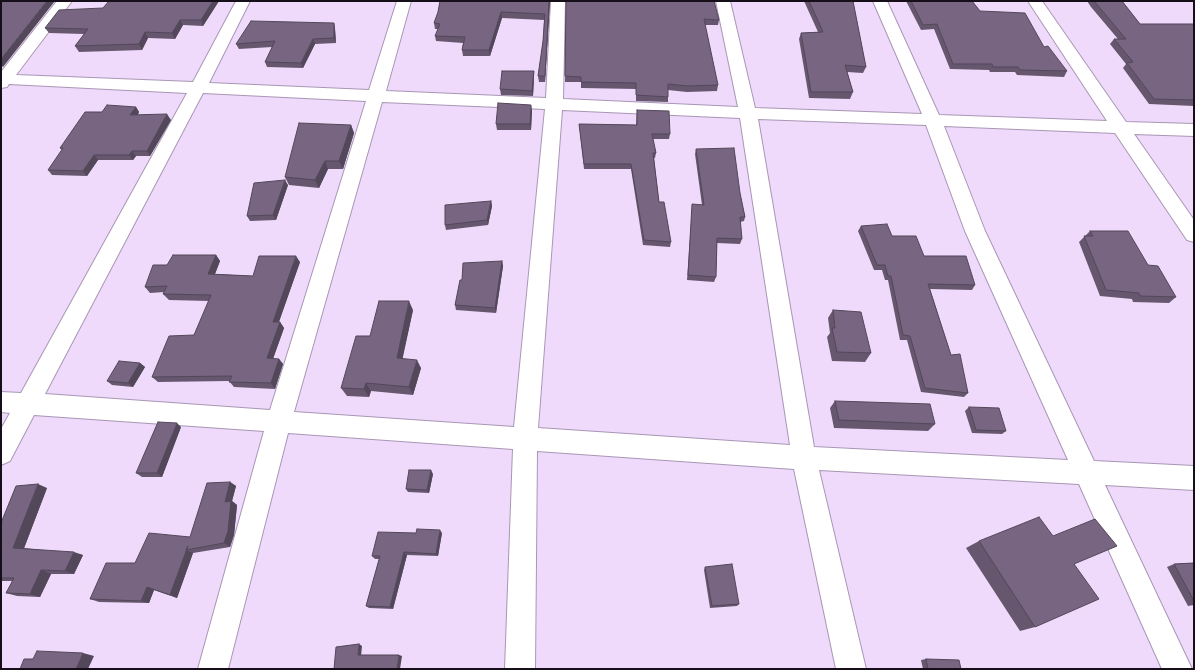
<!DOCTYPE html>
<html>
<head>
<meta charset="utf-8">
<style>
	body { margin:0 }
	#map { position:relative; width:1195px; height:670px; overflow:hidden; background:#efdafb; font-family:"Exo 2",sans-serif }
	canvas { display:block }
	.frame { position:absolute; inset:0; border:2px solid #160f1a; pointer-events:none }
</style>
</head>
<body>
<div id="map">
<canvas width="1195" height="670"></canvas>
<div class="frame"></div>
</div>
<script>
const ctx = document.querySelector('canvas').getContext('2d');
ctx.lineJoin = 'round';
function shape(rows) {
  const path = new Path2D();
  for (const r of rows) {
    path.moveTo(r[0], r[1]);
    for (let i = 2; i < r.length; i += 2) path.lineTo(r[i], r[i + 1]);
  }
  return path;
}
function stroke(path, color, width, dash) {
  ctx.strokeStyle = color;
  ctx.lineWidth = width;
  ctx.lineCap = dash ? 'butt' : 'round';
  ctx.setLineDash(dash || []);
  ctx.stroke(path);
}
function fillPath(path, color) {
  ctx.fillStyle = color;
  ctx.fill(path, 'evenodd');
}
const street = shape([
	[57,1,72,1,16,75,193,82,236,1,250,1,209,83,369,90,397,1,411,1,386,91,546,98,551,1,565,1,563,99,738,107,716,1,730,1,755,108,922,114,873,1,887,1,939,115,1107,121,1028,1,1042,1,1126,122,1194,124,1194,136,1134,134,1194,220,1194,242,1187,240,1115,133,944,126,985,231,1094,461,1194,466,1194,490,1105,485,1192,669,1162,669,1079,484,819,470,866,669,836,669,794,469,537,451,535,669,505,669,513,449,288,433,228,669,198,669,264,431,34,415,10,461,1,465,1,429,10,413,1,412,1,392,21,393,187,93,9,84,7,87,1,88,1,72,57,1],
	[203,93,366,101,270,410,45,394,203,93],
	[382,102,545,109,514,427,294,412,382,102],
	[562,110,740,118,790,445,538,428,562,110],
	[758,119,926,125,965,231,1068,460,814,447,758,119]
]);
stroke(street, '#a996b4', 2);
fillPath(street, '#fff');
fillPath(shape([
	[219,1,203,26,183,25,175,39,148,38,142,50,79,52,75,46,84,34,49,33,45,28,103,8],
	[440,1,550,1,545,82,539,82,538,76,543,41,544,20,502,18,490,56,463,56,462,50,463,43,436,41,435,36,438,29,435,29,434,23,438,12],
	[566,1,719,20,718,25,705,25,718,85,717,91,687,92,668,90,668,102,636,101,636,89,581,88,581,82,565,82],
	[804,1,853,1,866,67,863,73,847,72,853,92,850,99,809,98,799,39,801,33,818,32],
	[906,1,972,1,980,11,1044,47,1067,71,1064,77,1017,75,1015,72,990,72,989,70,950,69,934,29,921,30],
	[1087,1,1122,1,1140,24,1194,24,1194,106,1149,104,1123,68,1126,64,1110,44,1114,39,1118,39,1091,7],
	[334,23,335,29,336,43,315,44,303,68,267,67,265,62,272,47,239,49,236,44],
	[534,71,534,77,533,96,501,95,500,89],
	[136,107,139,112,138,115,171,120,150,156,136,156,133,160,98,160,87,176,52,175,48,170,62,150,60,148,102,112],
	[532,110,531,130,497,130,496,124],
	[637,110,670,134,669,139,653,139,656,153,655,158,654,158,659,202,671,242,670,247,643,245,631,169,584,169,579,124,636,125],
	[351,125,354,133,343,169,328,169,319,188,289,185,285,177],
	[696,149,740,193,745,217,744,221,740,222,742,239,740,244,717,243,716,277,714,282,687,280,692,209,692,204,702,205,695,154],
	[288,185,276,220,250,221,247,216],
	[491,201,492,206,488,225,446,230,445,225],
	[861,226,892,236,924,256,975,285,972,290,930,289,951,355,968,393,964,397,921,392,907,340,900,340,888,280,885,280,882,270,874,270,858,231],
	[1090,231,1148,265,1176,297,1169,303,1133,302,1132,299,1100,296,1079,242],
	[216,255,220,261,215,274,253,276,300,262,279,322,280,322,284,328,273,359,279,359,283,364,275,389,234,387,229,381,158,382,152,377,194,335,209,301,169,300,163,294,164,292,150,293,145,287,167,265],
	[502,261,503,266,496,313,456,310,455,305,462,280],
	[413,310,402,359,421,368,413,395,371,391,369,397,347,396,341,388,370,336],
	[833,310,871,353,865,362,832,361,827,337,830,333,828,318],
	[140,363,145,367,133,387,112,385,107,381],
	[835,401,935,424,928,431,834,428,830,408],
	[969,407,1006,431,1002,434,972,433,965,411],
	[181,427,162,477,142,477,136,473],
	[433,474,429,493,408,492,406,489],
	[230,482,236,486,232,501,237,505,234,535,230,547,193,553,177,598,154,590,149,603,99,602,90,599,135,563,190,537],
	[47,488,24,548,83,555,74,574,51,574,40,597,17,596,6,593,13,581,1,581,1,523],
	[442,533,438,556,407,555,393,609,369,608,366,606,379,559,375,559,372,556],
	[979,541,1074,564,1035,627,1020,631,966,548],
	[1194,563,1194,605,1188,606,1167,567,1174,564],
	[705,567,739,604,737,606,710,608,704,570],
	[926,659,961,669,923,669,921,660]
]), '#66576f');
fillPath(shape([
	[47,1,55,1,3,67,1,65,1,59],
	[213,1,219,1,203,26,201,20],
	[549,1,550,1,545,82,545,76],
	[501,12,502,18,490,56,489,50],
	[180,20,183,25,175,39,172,33],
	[334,23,335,29,336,43,334,38],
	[145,32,148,38,142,50,139,44],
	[313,39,315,44,303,68,301,63],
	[534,71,534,77,533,96,532,91],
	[531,105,532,110,531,130,530,124],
	[136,107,139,112,134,120,130,115],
	[167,114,171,120,150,156,147,151],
	[351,125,354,133,343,169,339,161],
	[132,151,136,156,133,160,129,155],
	[94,155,98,160,87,176,83,171],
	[325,161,328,169,319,188,315,180],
	[285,180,288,185,276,220,273,215],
	[491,201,492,206,488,225,487,220],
	[216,255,220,261,213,279,208,274],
	[296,256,300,262,277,327,273,322],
	[502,261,503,266,496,313,495,308],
	[409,301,413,310,401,366,397,358],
	[280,322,284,328,271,364,267,358],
	[279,359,283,364,275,389,271,383],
	[417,360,421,368,413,395,409,387],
	[140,363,145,367,133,387,128,383],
	[366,383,371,391,369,397,364,389],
	[177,423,181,427,162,477,157,473],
	[431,470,433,474,429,493,427,490],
	[230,482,236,486,232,501,237,505,234,535,230,547,224,543,225,502],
	[38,484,47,488,23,551,13,548],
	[440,530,442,533,438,556,436,554],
	[188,546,186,550,193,553,177,598,170,595],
	[74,552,83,555,74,574,65,571],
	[404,552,407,555,393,609,390,607],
	[41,570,51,574,40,597,30,594],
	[147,587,154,590,149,603,141,601],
	[359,644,362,646,361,656,358,655],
	[83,653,94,656,88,669,76,669],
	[399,655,402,656,400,669,397,669]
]), '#53475a');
const building = shape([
	[1,1,47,1,1,59,1,1],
	[109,1,213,1,201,20,180,20,172,33,145,32,139,44,75,46,88,29,45,28,59,10,103,8,109,1],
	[440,1,549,1,545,76,538,76,543,41,545,14,501,12,489,50,462,50,465,37,435,36,440,24,434,23,438,12,440,1],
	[566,1,714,1,719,20,704,19,718,85,688,86,668,84,668,97,636,95,636,83,581,82,581,77,565,76,566,1],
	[809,1,853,1,866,67,845,65,853,92,811,92,801,33,823,32,809,1],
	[911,1,972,1,980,11,1025,13,1044,47,1048,46,1067,71,1020,70,1018,67,993,67,992,64,953,64,937,24,923,25,911,1],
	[1094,1,1122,1,1140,24,1194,24,1194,100,1154,99,1127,63,1133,62,1114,39,1126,39,1094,1],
	[251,21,334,23,334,38,313,39,301,63,265,62,275,41,236,44,251,21],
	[502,71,534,71,532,91,500,89,502,71],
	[498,103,531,105,530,124,496,124,498,103],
	[107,105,136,107,130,115,167,114,147,151,132,151,129,155,94,155,83,171,48,170,63,148,60,148,85,112,102,112,107,105],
	[637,110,669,111,670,134,652,134,656,153,653,153,659,202,664,202,671,242,644,240,631,164,584,164,579,124,637,125,637,110],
	[299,123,351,125,339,161,325,161,315,180,285,177,299,123],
	[734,148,740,193,745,217,740,217,742,239,717,238,716,277,688,275,692,204,704,205,696,149,734,148],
	[285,180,273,215,247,216,254,183,285,180],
	[491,201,487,220,445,225,445,205,491,201],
	[887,224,892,236,916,236,924,256,966,256,975,285,928,284,951,355,960,354,968,393,925,388,910,336,903,335,891,276,888,276,885,265,877,265,861,226,887,224],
	[1090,231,1128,231,1148,265,1158,266,1176,297,1140,296,1139,293,1106,290,1084,236,1093,236,1090,231],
	[173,255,216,255,208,274,253,276,259,256,296,256,273,322,280,322,267,358,279,359,271,383,229,382,232,376,152,377,169,336,194,335,211,295,163,294,167,286,145,287,153,265,167,265,173,255],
	[502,261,495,308,455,305,460,280,462,280,463,263,502,261],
	[379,301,409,301,397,358,417,360,409,387,366,383,364,389,341,388,356,336,370,336,379,301],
	[833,310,861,312,871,353,837,352,832,328,835,328,833,310],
	[119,361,140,363,128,383,107,381,119,361],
	[835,401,930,404,935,424,839,420,835,401],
	[969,407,999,408,1006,431,976,430,969,407],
	[158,422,177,423,157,473,136,473,158,422],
	[409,470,431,470,427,490,406,489,409,470],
	[230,482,225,502,231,501,228,531,224,543,186,550,188,546,170,595,147,587,141,601,90,599,106,563,135,563,149,533,190,537,207,483,230,482],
	[38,484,13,548,74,552,65,571,41,570,30,594,6,593,14,578,1,578,1,523,16,486,38,484],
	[1039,517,1053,536,1095,519,1117,546,1074,564,1099,599,1035,627,979,541,1039,517],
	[417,529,440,530,436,554,404,552,390,607,366,606,380,556,372,556,378,532,416,533,417,529],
	[1194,563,1194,601,1174,564,1194,563],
	[732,564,739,604,712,606,705,567,732,564],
	[359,644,358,655,399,655,397,669,334,669,336,647,359,644],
	[37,651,83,653,76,669,20,669,24,659,33,659,37,651],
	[926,659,959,660,961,669,928,669,926,659]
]);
fillPath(building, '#776581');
stroke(building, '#53475a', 1);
</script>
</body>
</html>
